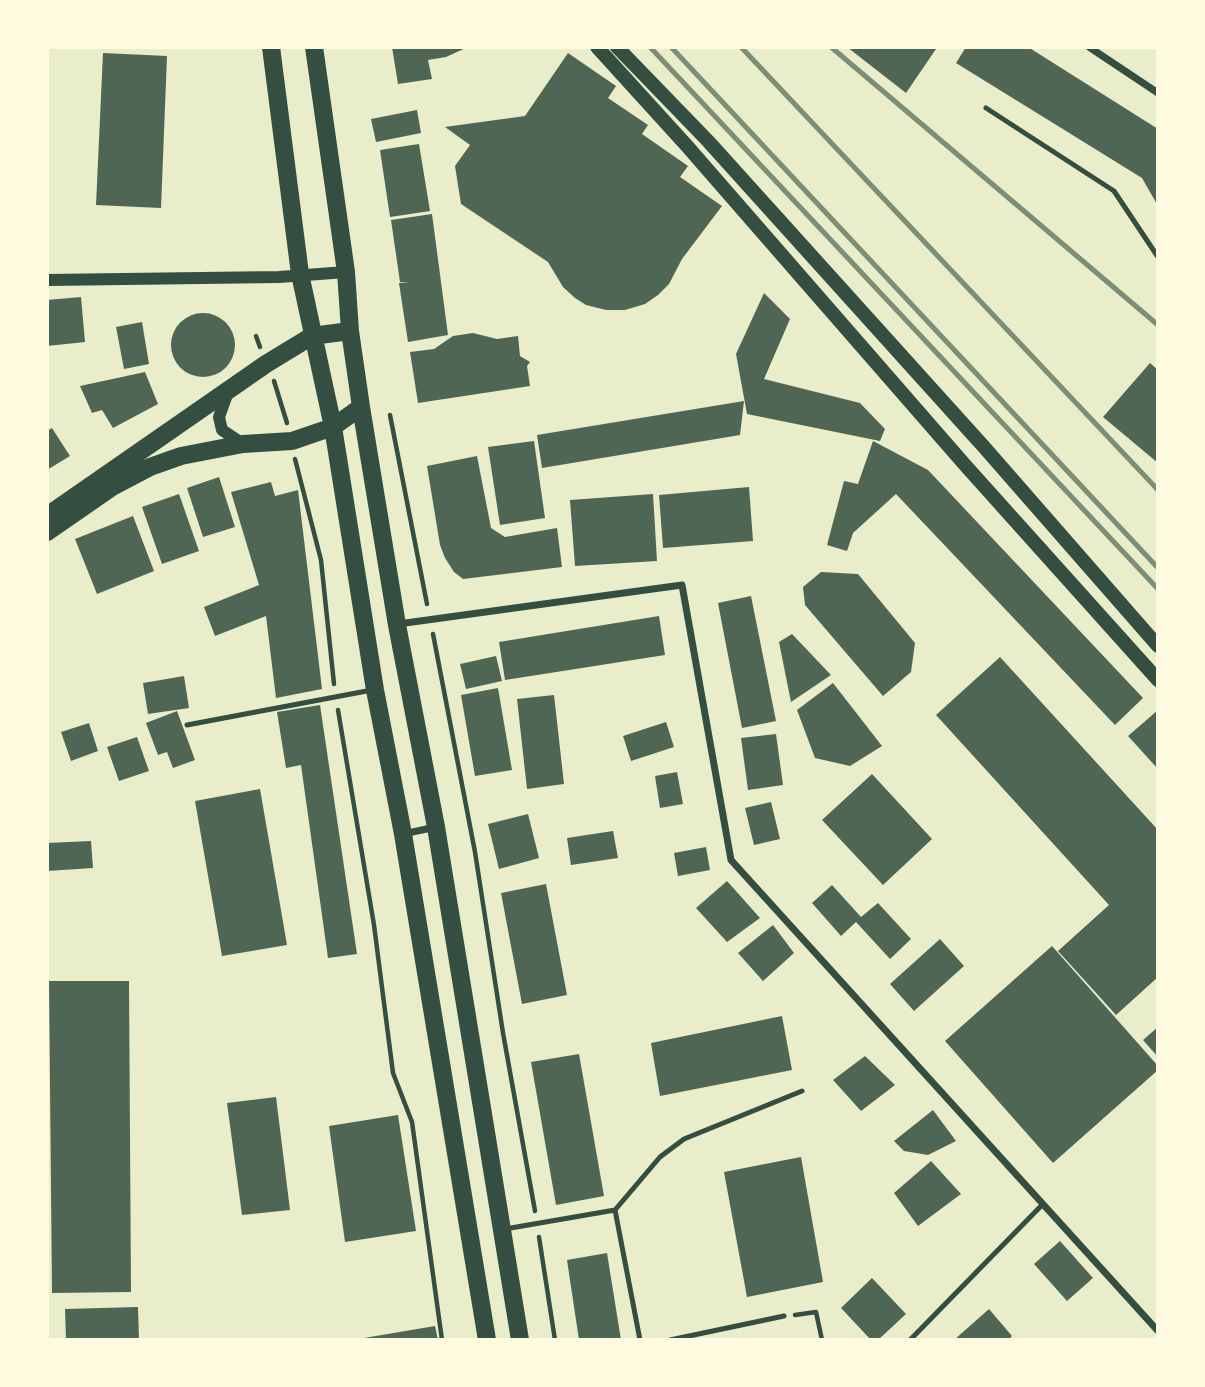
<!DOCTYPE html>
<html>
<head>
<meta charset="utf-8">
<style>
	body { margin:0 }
	#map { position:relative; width:1205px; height:1387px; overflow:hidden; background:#e9edc9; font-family:"Roboto Condensed",sans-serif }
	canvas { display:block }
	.frame { position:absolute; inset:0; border:49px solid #fefae0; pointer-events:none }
</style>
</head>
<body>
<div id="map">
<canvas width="1205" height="1387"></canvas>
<div class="frame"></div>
</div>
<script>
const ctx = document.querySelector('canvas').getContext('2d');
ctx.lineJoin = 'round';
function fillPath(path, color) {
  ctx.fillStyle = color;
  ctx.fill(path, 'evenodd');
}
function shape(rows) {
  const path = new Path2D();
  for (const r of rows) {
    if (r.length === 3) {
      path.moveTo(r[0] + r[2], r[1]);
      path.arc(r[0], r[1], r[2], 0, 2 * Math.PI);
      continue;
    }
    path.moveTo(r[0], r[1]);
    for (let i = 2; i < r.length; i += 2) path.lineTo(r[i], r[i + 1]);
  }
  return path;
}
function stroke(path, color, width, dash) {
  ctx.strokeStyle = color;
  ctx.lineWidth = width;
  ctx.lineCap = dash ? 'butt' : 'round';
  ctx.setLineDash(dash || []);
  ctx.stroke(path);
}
fillPath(shape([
	[392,47,468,47,446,57,428,60,432,79,398,84],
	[847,47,933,47,936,49,906,93],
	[966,47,1028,47,1158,129,1158,206,1142,178,956,63],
	[103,53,167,56,161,208,96,205],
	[568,53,616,86,608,98,648,125,642,134,688,166,680,177,722,206,682,259,669,284,658,295,645,304,625,310,606,310,586,305,575,298,563,287,548,262,461,204,455,166,470,145,445,127,525,116],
	[417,110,421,133,376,142,371,119],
	[419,144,430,211,390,217,380,150],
	[432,214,448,335,408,342,399,283,409,282,400,282,391,220],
	[764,293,790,319,764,379,860,403,885,429,880,441,747,414,736,354],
	[81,297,85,342,47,346,47,300],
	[203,345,32],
	[142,322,149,364,124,369,116,327],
	[473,333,497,339,518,336,520,356,530,362,527,366,530,386,418,403,410,352,434,349,453,336],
	[1150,363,1158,370,1158,463,1103,417],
	[145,372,158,404,113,428,102,410,92,413,80,386],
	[744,401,740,435,542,468,537,435],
	[52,428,70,456,47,470,47,431],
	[534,441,545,518,500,525,488,447],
	[873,441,928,470,1143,698,1115,725,896,494,853,533,847,551,827,545,844,481,858,484],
	[477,456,491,528,505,537,557,528,562,567,463,579,454,572,445,558,440,545,427,466],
	[219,477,235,527,203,537,187,488],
	[271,482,275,496,298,490,322,689,276,698,266,616,215,636,204,607,259,585,231,492],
	[749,487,753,541,663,548,659,495],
	[179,494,199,551,162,564,142,507],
	[653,494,657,561,575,566,570,500],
	[133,516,154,571,97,594,75,539],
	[821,572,858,574,915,643,911,672,883,696,805,605,803,587],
	[751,596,776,721,742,728,718,603],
	[659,616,665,655,505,680,499,642],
	[792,634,831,675,791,702,779,642],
	[496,656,502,681,466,689,460,664],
	[1000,657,1158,830,1158,977,1116,1015,1058,951,1109,905,936,715],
	[184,676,189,708,148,714,143,683],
	[833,683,882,746,850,766,815,758,797,710],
	[498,688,512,770,475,776,461,695],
	[554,695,564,784,527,789,517,699],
	[320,705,357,954,328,958,301,765,286,768,277,712],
	[1158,710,1158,769,1128,736],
	[177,711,195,760,173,768,167,752,158,755,146,723],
	[666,722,674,747,631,761,623,736],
	[89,723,98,751,71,761,61,732],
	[776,734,783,785,748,790,741,738],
	[137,737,149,771,119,781,107,747],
	[677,772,683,804,660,808,655,776],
	[872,774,932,839,883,885,822,820],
	[260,789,287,945,222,956,195,801],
	[771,802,780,839,754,845,745,808],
	[528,814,539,858,499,869,488,824],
	[613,831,618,858,571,865,567,838],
	[91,841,93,868,47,871,47,843],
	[706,847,710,870,678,876,674,853],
	[727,881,760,918,727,942,696,908],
	[546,884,567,995,522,1004,501,893],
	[832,885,861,917,878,903,911,939,890,959,856,922,841,936,812,903],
	[773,925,794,953,763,981,738,953],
	[940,939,964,966,914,1011,890,984],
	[1052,946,1158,1066,1158,1070,1053,1163,945,1041],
	[49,981,129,981,131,1292,52,1293],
	[782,1016,792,1070,660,1096,651,1043],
	[1158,1027,1158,1057,1143,1040],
	[579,1054,604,1196,556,1205,531,1062],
	[865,1056,895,1085,861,1111,833,1080],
	[276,1097,290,1210,242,1215,227,1103],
	[933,1110,956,1141,928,1155,904,1151,894,1141],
	[398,1115,416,1231,345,1242,329,1126],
	[801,1157,823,1282,747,1297,724,1172],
	[931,1161,961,1194,918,1226,894,1193],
	[1060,1241,1093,1278,1067,1301,1034,1264],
	[607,1253,621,1340,579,1340,567,1260],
	[872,1278,906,1314,878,1340,871,1340,841,1308],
	[138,1307,139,1340,66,1340,65,1309],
	[989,1309,1012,1336,1008,1340,954,1340],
	[435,1326,438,1340,364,1340,364,1338]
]), '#4f6655');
stroke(shape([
	[256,336,260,347],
	[274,381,287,423],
	[390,415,427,604],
	[295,459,321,560,334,684],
	[433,634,475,852,503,1033,535,1211],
	[338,710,374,925,393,1073,412,1122,442,1340],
	[539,1237,555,1340],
	[795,1315,816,1312,822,1340]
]), '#344e41', 4.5);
stroke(shape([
	[986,108,1114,191,1158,257],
	[187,725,372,690],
	[615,1210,640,1340],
	[505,1229,615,1210,660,1157,684,1139,802,1091],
	[670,1340,784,1316],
	[910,1340,1042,1205]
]), '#344e41', 5);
stroke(shape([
	[1089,47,1158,93],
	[398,624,682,585,731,860,1158,1331],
	[403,834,436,827]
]), '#344e41', 7);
stroke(shape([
	[47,280,279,277,346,272],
	[228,392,219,417,222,430,243,444]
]), '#344e41', 12);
stroke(shape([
	[597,47,687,146,965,465,1158,680],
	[617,47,708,141,984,447,1158,646]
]), '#344e41', 14);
stroke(shape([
	[271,47,300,274,333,427,375,690,403,834,487,1340],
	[314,47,346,272,350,331,361,407,397,625,436,827,520,1340],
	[47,516,266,364,312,336,350,331],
	[47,532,112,487,150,467,181,456,243,444,292,441,333,427,361,407]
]), '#344e41', 18);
stroke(shape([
	[650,47,1158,589],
	[671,47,1158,568],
	[741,47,1158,490],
	[831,47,1158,325]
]), '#7c8e77', 5);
</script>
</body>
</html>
